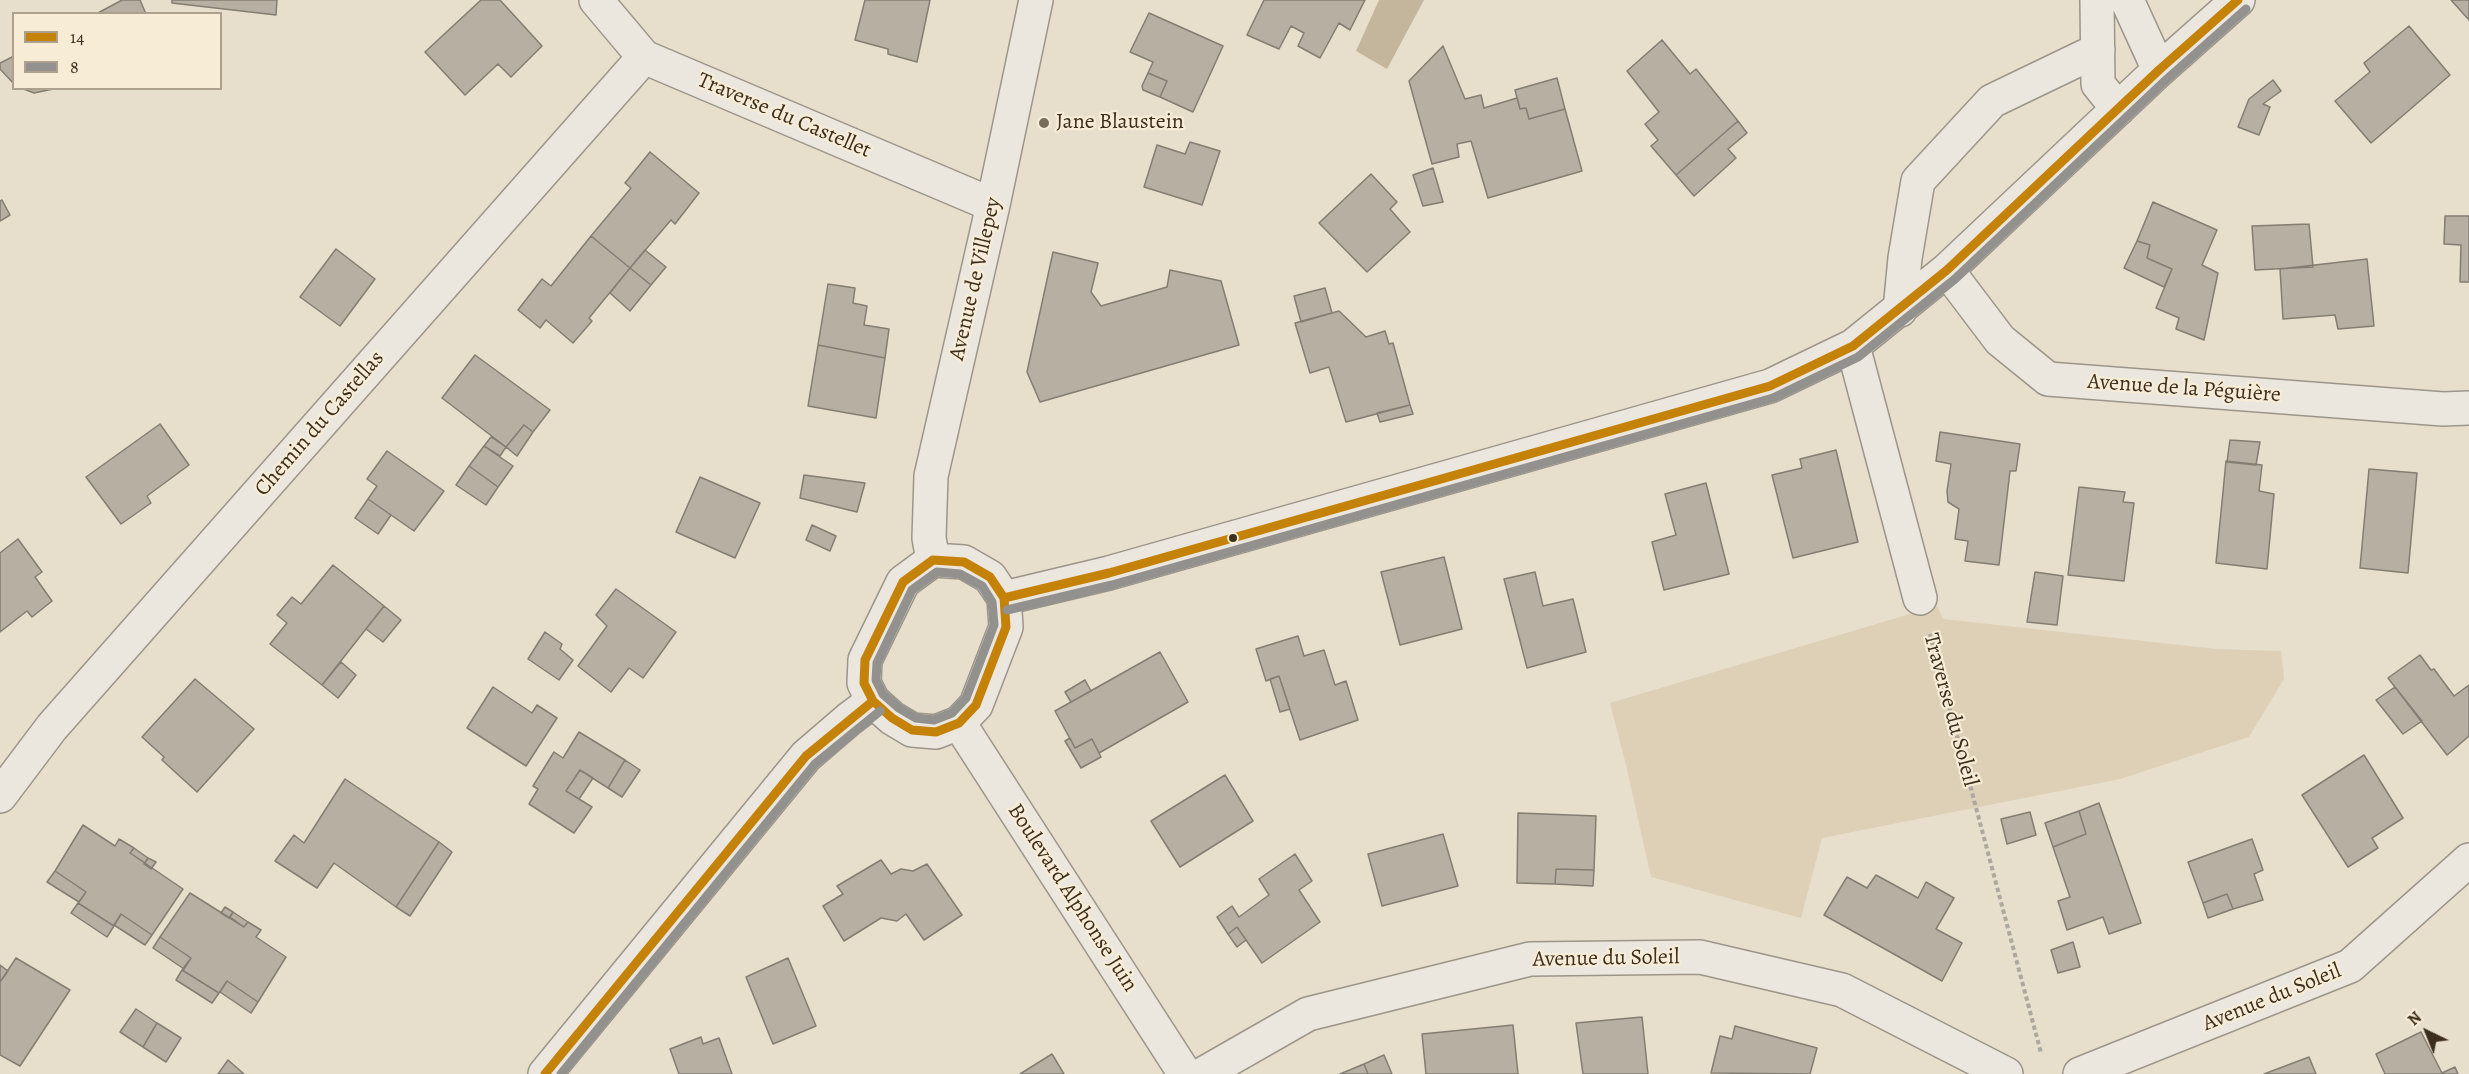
<!DOCTYPE html>
<html>
<head>
<meta charset="utf-8">
<style>
	body { margin:0 }
	#map { position:relative; width:2469px; height:1074px; overflow:hidden; background:#e7decc; font-family:Alegreya,serif }
	canvas { display:block }
	.legend { position:absolute; left:12px; top:12px; width:210px; height:78px; box-sizing:border-box; background:#f7ecd6; border:2px solid #ada08c; margin:0; padding:8px 10px; list-style:none; font-size:18px; color:#3d2f1d }
	.legend li { display:flex; align-items:center; gap:12px; height:30px }
	.legend b { width:30px; border:2px solid #ada08c }
	.north { position:absolute; left:2397px; top:1002px; width:60px; height:60px; -webkit-text-stroke:4px #f7ecd6; paint-order:stroke; rotate:317deg; font-size:16px; font-weight:700; line-height:24px; text-align:center; color:#3d2f1d }
	.north::after { content:''; display:block; margin:auto; width:21px; height:27px; background:#3d2f1d; clip-path:polygon(50% 0,100% 100%,50% 72%,0 100%) }
</style>
</head>
<body>
<div id="map">
<canvas width="2469" height="1074"></canvas>
<ul class="legend">
<li><b style="height:8px;background:#c58209"></b>14</li>
<li><b style="height:8px;background:#93918d"></b>8</li>
</ul>
<div class="north">N</div>
</div>
<script>
const ctx = document.querySelector('canvas').getContext('2d');
ctx.lineJoin = 'round';
function fillPath(path, color) {
  ctx.fillStyle = color;
  ctx.fill(path, 'evenodd');
}
function shape(rows) {
  const path = new Path2D();
  for (const r of rows) {
    path.moveTo(r[0], r[1]);
    for (let i = 2; i < r.length; i += 2) path.lineTo(r[i], r[i + 1]);
  }
  return path;
}
function stroke(path, color, width, dash) {
  ctx.strokeStyle = color;
  ctx.lineWidth = width;
  ctx.lineCap = dash ? 'butt' : 'round';
  ctx.setLineDash(dash || []);
  ctx.stroke(path);
}
function write(font, color, halo, rows, align = 'center') {
  ctx.font = font + ' Alegreya,serif';
  ctx.lineWidth = 4.5;
  ctx.setLineDash([]);
  ctx.textBaseline = 'middle';
  ctx.strokeStyle = halo;
  ctx.fillStyle = color;
  for (const [text, x, y, turn = 0] of rows) {
    ctx.save();
    ctx.translate(x, y);
    ctx.rotate((+turn || 0) * Math.PI / 180);
    ctx.textAlign = isNaN(turn) ? turn : align;
    if (halo) ctx.strokeText(text, 0, 0);
    ctx.fillText(text, 0, 0);
    ctx.restore();
  }
}
fillPath(shape([
	[1937,606,1943,619,2216,649,2281,651,2284,679,2249,737,2120,779,1822,838,1801,918,1651,877,1626,765,1610,703]
]), '#ddd0b6');
fillPath(shape([
	[1379,0,1424,0,1387,69,1356,51]
]), '#c4b69d');
const building = shape([
	[122,0,140,0,146,14,96,14,122,0],
	[172,0,277,0,276,15,172,3,172,0],
	[481,0,500,0,542,46,511,77,498,64,465,95,425,52,481,0],
	[865,0,930,0,917,62,888,54,888,49,855,40,865,0],
	[1264,0,1365,0,1350,30,1339,23,1320,58,1298,46,1304,33,1291,26,1279,49,1247,35,1264,0],
	[2451,0,2469,0,2469,20,2451,0],
	[1149,13,1223,46,1193,112,1160,97,1167,81,1148,73,1153,62,1130,52,1149,13],
	[2409,26,2450,75,2371,143,2335,101,2370,72,2364,63,2409,26],
	[1662,40,1690,74,1696,69,1738,121,1676,175,1651,146,1658,140,1645,124,1659,112,1627,71,1662,40],
	[1443,46,1465,99,1481,95,1484,108,1517,98,1520,109,1526,108,1529,119,1565,109,1582,171,1488,198,1471,141,1457,144,1459,157,1432,164,1409,81,1443,46],
	[14,56,14,84,0,69,0,63,14,56],
	[1148,73,1167,81,1160,97,1143,90,1142,86,1148,73],
	[1557,78,1565,109,1529,119,1526,108,1520,109,1515,90,1557,78],
	[2273,80,2281,91,2263,104,2270,107,2259,135,2238,127,2249,99,2273,80],
	[21,88,58,88,34,93,21,88],
	[1738,121,1747,133,1728,149,1736,158,1694,196,1676,175,1738,121],
	[1190,142,1220,151,1202,205,1144,187,1157,145,1185,154,1190,142],
	[650,152,699,193,675,224,671,220,630,268,591,236,631,188,625,183,650,152],
	[1433,168,1443,202,1423,206,1413,175,1433,168],
	[1371,174,1397,202,1390,209,1410,232,1367,272,1319,223,1371,174],
	[2,200,10,215,0,221,0,201,2,200],
	[2153,202,2217,230,2202,265,2218,273,2204,340,2176,329,2179,318,2156,308,2172,269,2147,258,2150,245,2137,241,2153,202],
	[2445,216,2469,216,2469,282,2460,282,2461,245,2444,244,2445,216],
	[2309,224,2313,267,2255,270,2252,226,2309,224],
	[591,236,630,268,589,318,592,321,573,343,546,320,540,328,518,310,542,279,551,286,591,236],
	[2137,241,2150,245,2147,258,2172,269,2164,287,2124,268,2137,241],
	[336,249,375,279,340,326,300,297,336,249],
	[645,250,666,267,651,285,630,268,645,250],
	[1053,252,1098,263,1091,292,1101,306,1167,287,1170,270,1221,281,1239,345,1040,402,1027,372,1053,252],
	[2367,259,2374,326,2338,329,2335,315,2283,319,2280,269,2367,259],
	[630,268,651,285,630,311,610,293,630,268],
	[828,284,855,288,853,303,867,306,864,325,889,329,885,358,818,345,828,284],
	[1325,288,1332,313,1301,322,1294,296,1325,288],
	[1339,311,1366,337,1385,331,1389,344,1393,343,1410,405,1346,422,1329,367,1310,373,1295,323,1339,311],
	[818,345,885,358,876,418,808,406,818,345],
	[475,355,550,410,533,432,524,425,506,447,442,398,475,355],
	[1410,405,1413,414,1380,422,1377,413,1410,405],
	[160,424,189,465,147,496,151,503,121,524,86,477,160,424],
	[524,425,533,432,517,456,506,447,524,425],
	[1940,432,2020,444,2016,471,2010,471,1999,565,1965,561,1968,541,1955,539,1959,509,1948,502,1947,491,1951,464,1936,461,1940,432],
	[491,437,506,447,500,456,484,446,491,437],
	[2230,440,2260,442,2256,465,2227,462,2230,440],
	[484,446,513,466,498,487,469,466,484,446],
	[1836,450,1858,542,1793,558,1772,475,1802,468,1800,459,1836,450],
	[387,451,444,491,414,531,368,499,377,486,367,479,387,451],
	[2226,461,2262,465,2259,491,2274,494,2267,569,2216,563,2226,461],
	[469,466,498,487,486,505,456,485,469,466],
	[2369,469,2417,473,2408,573,2360,568,2369,469],
	[804,475,865,483,857,512,800,498,804,475],
	[700,477,760,503,735,558,676,532,700,477],
	[1706,483,1729,574,1664,590,1652,542,1676,535,1665,494,1706,483],
	[2079,487,2125,492,2123,502,2134,503,2124,581,2068,575,2079,487],
	[368,499,391,515,378,534,355,518,368,499],
	[812,525,836,536,830,551,806,540,812,525],
	[18,539,42,572,35,577,52,601,32,617,27,611,0,632,0,553,18,539],
	[1444,557,1462,629,1400,645,1381,572,1444,557],
	[333,565,384,606,322,685,270,644,287,623,277,615,292,597,301,604,333,565],
	[1535,572,1543,606,1573,599,1586,652,1527,668,1504,579,1535,572],
	[2035,572,2063,576,2057,625,2027,622,2035,572],
	[616,589,676,632,643,678,629,668,611,692,578,666,607,626,596,615,616,589],
	[384,606,401,620,383,642,366,629,384,606],
	[545,632,562,644,560,649,573,660,559,680,528,659,545,632],
	[1298,636,1304,656,1324,650,1335,685,1346,681,1358,720,1300,740,1279,676,1266,681,1256,649,1298,636],
	[1160,652,1188,702,1099,753,1092,739,1075,748,1055,711,1160,652],
	[2420,655,2431,670,2434,669,2454,696,2469,685,2469,736,2447,755,2388,678,2420,655],
	[341,662,356,675,338,698,322,685,341,662],
	[1279,676,1290,709,1280,712,1270,679,1279,676],
	[195,679,254,729,197,792,162,760,164,757,142,737,195,679],
	[1085,680,1091,691,1071,702,1065,692,1085,680],
	[493,687,532,713,537,705,557,718,526,766,467,728,493,687],
	[2395,687,2422,721,2403,734,2376,700,2395,687],
	[579,732,625,760,608,788,580,770,566,791,592,807,574,833,529,804,538,789,533,786,554,752,563,758,579,732],
	[1070,738,1075,748,1092,739,1101,757,1081,768,1065,741,1070,738],
	[2364,755,2403,818,2372,838,2378,848,2348,867,2302,795,2364,755],
	[625,760,640,770,622,797,608,788,625,760],
	[580,770,593,778,579,799,566,791,580,770],
	[1225,775,1253,821,1180,867,1151,821,1225,775],
	[345,779,439,842,396,907,334,863,317,888,275,861,294,835,304,843,345,779],
	[2099,803,2141,923,2109,934,2103,917,2067,930,2058,901,2070,897,2053,847,2086,834,2079,811,2099,803],
	[2079,811,2086,834,2053,847,2045,823,2079,811],
	[2030,812,2036,835,2007,844,2001,819,2030,812],
	[1518,813,1596,816,1594,870,1556,869,1555,884,1517,883,1518,813],
	[83,825,115,846,119,839,134,848,130,853,183,889,152,935,121,914,114,926,78,903,86,892,55,871,83,825],
	[1443,834,1458,886,1382,906,1368,854,1443,834],
	[2252,839,2263,870,2254,874,2263,900,2233,909,2227,894,2203,903,2188,862,2252,839],
	[439,842,452,852,410,916,396,907,439,842],
	[134,848,148,858,145,863,130,853,134,848],
	[1295,854,1312,881,1299,890,1320,922,1262,963,1237,927,1228,934,1217,917,1232,906,1239,917,1269,895,1259,879,1295,854],
	[148,858,156,862,151,869,144,864,148,858],
	[881,860,891,874,901,869,913,871,927,864,962,915,924,940,906,914,897,921,881,918,844,941,823,906,843,894,837,886,881,860],
	[1556,869,1594,870,1593,886,1555,884,1556,869],
	[55,871,86,892,79,902,47,882,55,871],
	[1876,875,1918,898,1926,882,1954,898,1936,929,1962,943,1942,981,1824,915,1847,877,1867,888,1876,875],
	[190,893,244,927,248,922,261,930,256,937,286,957,258,1002,227,981,219,993,182,970,191,958,160,937,190,893],
	[2227,894,2233,909,2208,918,2203,903,2227,894],
	[78,903,114,926,107,937,71,913,78,903],
	[225,907,233,912,229,918,221,913,225,907],
	[233,912,248,922,244,927,230,917,233,912],
	[121,914,152,935,145,945,114,925,121,914],
	[1237,927,1246,940,1237,947,1228,934,1237,927],
	[160,937,191,958,184,969,153,948,160,937],
	[2073,942,2080,967,2058,973,2051,950,2073,942],
	[16,958,70,990,20,1066,0,1055,0,982,16,958],
	[788,958,816,1026,773,1044,746,977,788,958],
	[0,965,8,971,0,982,0,965],
	[182,970,219,993,212,1003,176,980,182,970],
	[227,981,258,1002,251,1013,220,992,227,981],
	[136,1009,157,1023,143,1047,120,1032,136,1009],
	[1642,1017,1648,1074,1583,1074,1576,1023,1642,1017],
	[157,1023,181,1038,166,1062,143,1047,157,1023],
	[1513,1025,1518,1074,1426,1074,1422,1034,1513,1025],
	[1735,1026,1817,1048,1810,1074,1711,1073,1720,1036,1732,1039,1735,1026],
	[2421,1032,2442,1073,2455,1067,2458,1074,2385,1074,2376,1054,2421,1032],
	[701,1037,703,1044,719,1038,732,1074,679,1074,670,1049,701,1037],
	[1052,1054,1064,1074,1020,1074,1052,1054],
	[1384,1055,1392,1074,1368,1074,1364,1064,1384,1055],
	[2309,1057,2316,1074,2264,1074,2309,1057],
	[228,1060,244,1074,218,1074,228,1060],
	[1364,1064,1368,1074,1340,1074,1364,1064]
]);
fillPath(building, '#b6afa2');
stroke(building, '#847d71', 1.5);
const minor = shape([
	[596,0,644,57,993,205],
	[2097,0,2098,84,2118,109],
	[2127,0,2159,70],
	[1947,270,2000,340,2048,379,2443,409,2469,408],
	[1900,310,1905,258,1918,181,1992,101,2098,50],
	[1853,346,1920,598],
	[933,560,929,538,931,476,993,205,1036,0],
	[933,560,964,562,990,577,1004,598,1006,627,976,705,959,723,936,732,912,730,892,718,873,701,864,683,865,660,903,582,933,560],
	[1004,598,1109,573,1770,386,1853,346,1947,270,2159,70,2238,0],
	[959,723,1185,1074],
	[0,796,52,727,644,57],
	[545,1074,806,756,849,719,873,701],
	[1203,1074,1308,1014,1530,959,1700,957,1842,990,2006,1074],
	[2080,1074,2350,966,2469,860]
]);
stroke(minor, '#9c9589', 36);
stroke(shape([
	[1930,634,2041,1053]
]), '#aca89f', 4, [4.5, 3]);
stroke(minor, '#ebe6de', 33);
stroke(shape([
	[933,560,964,562,990,577,1004,598,1006,627,976,705,959,723,936,732,912,730,892,718,873,701,864,683,865,660,903,582,933,560],
	[1004,598,1109,573,1770,386,1853,346,1947,270,2159,70,2238,0],
	[545,1074,806,756,873,701]
]), '#c58209', 9);
stroke(shape([
	[937,572,960,574,982,586,992,602,994,625,966,698,952,713,934,720,916,718,899,708,883,694,876,680,877,663,912,590,937,572],
	[1007,610,1112,585,1773,398,1858,357,1955,279,2167,79,2246,9],
	[561,1074,815,764,880,711]
]), '#93918d', 9);
for (const [x, y, r, color] of [
	[1044,123,6,"#786c5a"],
	[1233,538,5,"#3d2f1d"]
]) {
  const dot = new Path2D();
  dot.arc(x, y, r, 0, 2 * Math.PI);
  ctx.fillStyle = color;
  ctx.fill(dot);
  stroke(dot, '#f7ecd6', 2);
}
write('22px', '#3d2f1d', '#f7ecd6', [
	["Traverse du Castellet",784,116,23],
	["Avenue de Villepey",976,279,-77],
	["Avenue de la Péguière",2184,389,4],
	["Chemin du Castellas",320,424,-49],
	["Traverse du Soleil",1950,710,75],
	["Boulevard Alphonse Juin",1072,898,57],
	["Avenue du Soleil",1606,959,-1],
	["Avenue du Soleil",2272,998,-22]
]);
write('22px', '#3d2f1d', '#f7ecd6', [
	["Jane Blaustein",1056,123]
], 'left');
</script>
</body>
</html>
